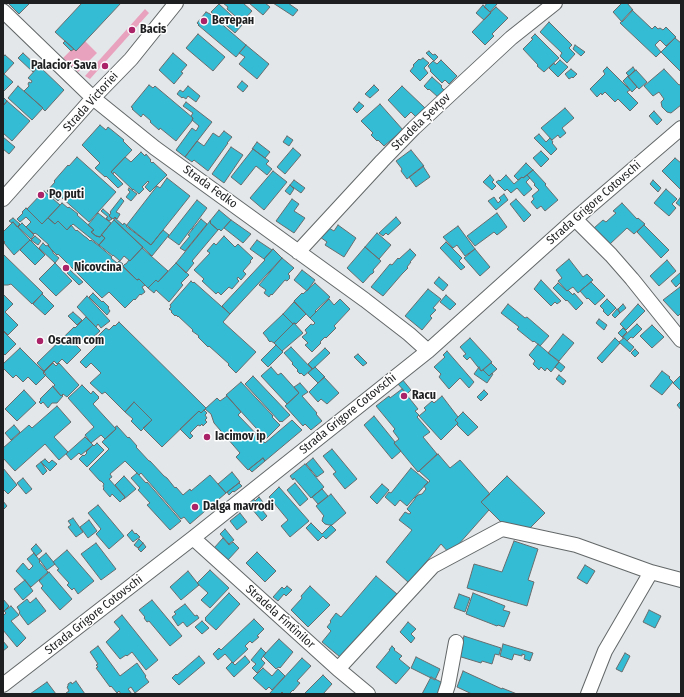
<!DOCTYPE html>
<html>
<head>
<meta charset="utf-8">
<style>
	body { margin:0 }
	#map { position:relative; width:684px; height:697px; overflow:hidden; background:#e3e7e9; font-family:"Fira Sans Condensed",sans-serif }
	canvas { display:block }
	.frame { position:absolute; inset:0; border:4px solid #1e1f20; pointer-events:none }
</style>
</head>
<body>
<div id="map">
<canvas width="684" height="697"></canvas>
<div class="frame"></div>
</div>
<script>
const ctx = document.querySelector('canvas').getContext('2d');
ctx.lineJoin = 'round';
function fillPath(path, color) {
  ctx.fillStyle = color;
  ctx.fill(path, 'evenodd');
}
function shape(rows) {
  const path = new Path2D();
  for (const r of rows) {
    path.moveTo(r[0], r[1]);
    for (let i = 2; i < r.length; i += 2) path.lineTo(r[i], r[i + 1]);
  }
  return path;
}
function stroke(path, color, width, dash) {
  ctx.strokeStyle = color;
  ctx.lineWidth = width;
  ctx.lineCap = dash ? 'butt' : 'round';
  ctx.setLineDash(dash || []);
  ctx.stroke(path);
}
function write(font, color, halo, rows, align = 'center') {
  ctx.font = font + ' "Fira Sans Condensed",sans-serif';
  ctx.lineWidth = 3;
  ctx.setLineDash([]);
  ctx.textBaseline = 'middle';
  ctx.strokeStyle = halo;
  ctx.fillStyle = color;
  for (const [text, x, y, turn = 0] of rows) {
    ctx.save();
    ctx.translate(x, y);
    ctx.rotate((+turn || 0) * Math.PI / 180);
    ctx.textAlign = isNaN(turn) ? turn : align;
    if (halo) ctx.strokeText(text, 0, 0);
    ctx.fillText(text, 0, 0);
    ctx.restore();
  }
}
fillPath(shape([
	[145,9,149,13,90,79,85,76],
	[85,41,97,53,78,72,63,58,70,51,71,51,74,49,76,51]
]), '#e8a2bd');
const building = shape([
	[8,3,30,3,19,14,8,3],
	[82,3,121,3,76,51,55,32,82,3],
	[223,3,243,3,252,11,242,22,227,9,228,7,223,3],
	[249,3,265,3,270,7,263,15,249,3],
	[273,3,288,3,298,10,293,16,273,3],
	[487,3,495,3,497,4,490,12,484,7,487,3],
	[622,3,627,3,633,10,622,22,613,12,622,3],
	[219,4,242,25,235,33,211,12,219,4],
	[483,5,491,13,484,20,476,13,483,5],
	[496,7,508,18,492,34,494,36,485,45,472,32,496,7],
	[632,10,652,29,655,26,658,29,660,28,663,30,666,27,676,37,666,46,660,40,655,45,661,52,656,57,620,23,632,10],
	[206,12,210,14,246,45,236,57,198,25,199,25,197,23,206,12],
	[549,22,572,45,569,48,575,54,567,63,560,56,562,53,540,32,549,22],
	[198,34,225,57,213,71,186,48,198,34],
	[535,34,559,58,544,72,537,66,538,65,523,49,533,39,531,38,535,34],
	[675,38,681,43,681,74,680,73,681,72,661,52,675,38],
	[65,41,74,49,71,51,63,43,65,41],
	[246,45,269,64,257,79,239,64,245,57,239,53,246,45],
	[575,45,585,52,581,56,573,49,575,45],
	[429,51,433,55,435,54,438,57,434,61,426,53,429,51],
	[23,53,38,67,33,72,18,58,23,53],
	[173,53,187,65,181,72,183,73,174,84,159,70,173,53],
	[5,55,14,63,4,74,13,82,3,92,3,57,5,55],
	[423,58,429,63,424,68,428,73,420,81,410,71,414,66,413,65,419,59,420,60,423,58],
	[441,60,457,76,449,84,445,80,442,83,430,71,431,70,428,66,433,61,437,64,441,60],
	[560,60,568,67,558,77,549,68,554,63,555,65,560,60],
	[39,66,64,90,45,111,42,108,43,108,24,91,29,86,28,84,29,82,31,83,32,81,28,78,39,66],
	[607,67,630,90,627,92,638,103,630,111,618,99,615,102,605,92,602,95,601,93,597,97,590,89,605,74,603,71,607,67],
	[633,67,635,70,629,76,626,73,633,67],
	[571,69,577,74,573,78,572,77,569,79,565,74,571,69],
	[664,69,679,85,681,84,681,105,671,113,667,112,662,107,661,102,664,99,659,92,653,96,644,86,664,69],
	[636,70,647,82,639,89,628,77,636,70],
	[628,76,637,87,632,92,623,81,628,76],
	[432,77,442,86,441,87,445,91,439,98,429,89,428,90,424,86,432,77],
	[242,81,248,86,243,92,237,87,242,81],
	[149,85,153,88,155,86,193,118,192,121,176,141,160,128,159,130,150,122,151,121,143,114,141,117,132,109,133,108,131,107,149,85],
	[374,85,379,90,370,98,365,94,374,85],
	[18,86,43,108,32,120,8,98,18,86],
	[188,86,200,96,196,102,188,96,186,99,183,97,182,98,177,94,180,90,183,92,188,86],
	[402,86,425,108,416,117,411,112,405,118,388,100,402,86],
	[3,97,7,101,3,106,3,97],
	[7,101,30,121,12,141,3,133,3,106,7,101],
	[186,102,212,122,185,157,176,150,192,128,196,131,199,126,192,120,193,118,191,116,193,113,183,106,186,102],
	[359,102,364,106,357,113,353,109,359,102],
	[380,104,403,130,384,146,378,140,377,141,371,135,373,133,361,121,380,104],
	[565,108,574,118,562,128,566,133,560,138,558,135,552,140,541,128,565,108],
	[654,111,662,120,657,125,649,116,654,111],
	[100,125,106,130,108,127,124,140,123,141,132,150,111,172,123,184,118,188,106,176,105,177,95,168,100,163,82,145,100,125],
	[224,131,232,137,227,143,228,143,208,171,194,160,192,162,185,157,197,141,204,146,213,133,219,137,224,131],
	[539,134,546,142,550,138,553,142,552,143,557,149,551,155,534,138,539,134],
	[287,136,293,140,289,146,283,142,287,136],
	[3,137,15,147,9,154,3,149,3,137],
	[257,142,270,152,265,158,253,149,252,149,257,142],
	[231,147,243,155,224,183,212,174,231,147],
	[293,148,301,155,285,174,277,167,293,148],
	[253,149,269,161,266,164,272,169,267,175,256,166,241,185,231,177,253,149],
	[411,150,424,166,407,179,401,171,402,169,396,161,411,150],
	[541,151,549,159,541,167,533,158,541,151],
	[141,152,145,156,146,154,151,160,150,161,152,163,153,162,167,175,150,192,145,187,149,182,148,181,142,187,144,189,139,194,133,189,133,190,114,172,113,174,111,172,125,157,131,162,141,152],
	[77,157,116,192,89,222,61,197,58,201,47,191,55,182,54,181,68,165,69,166,77,157],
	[675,158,681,163,681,190,662,171,675,158],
	[526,163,533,170,523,178,522,177,518,180,514,176,526,163],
	[423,166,430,177,416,187,409,177,423,166],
	[533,170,546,184,545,185,558,200,545,211,541,206,537,209,531,202,534,199,532,196,539,190,534,185,535,184,527,175,533,170],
	[273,171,287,182,264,210,250,198,273,171],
	[490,175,494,180,492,182,496,186,492,190,483,182,490,175],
	[506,175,514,184,522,177,523,178,527,175,530,178,526,182,532,189,524,196,517,188,511,193,507,189,505,191,496,182,499,180,500,181,506,175],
	[167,178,190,196,151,245,126,226,157,186,160,188,167,178],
	[294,180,305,188,301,193,290,185,294,180],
	[653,180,661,188,658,192,650,184,653,180],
	[290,185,294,189,290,195,285,191,290,185],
	[129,188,137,194,131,201,126,197,130,192,128,190,129,188],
	[666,189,677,199,672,204,676,208,669,216,654,203,666,189],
	[44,191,60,205,42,224,27,209,44,191],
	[504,194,508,200,496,210,488,201,494,197,498,203,501,200,499,198,504,194],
	[121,198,124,201,116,212,120,214,119,216,117,219,115,217,113,219,109,216,111,213,110,212,121,198],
	[680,198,681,199,681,207,676,203,680,198],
	[292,199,299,204,294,211,305,218,294,233,276,221,292,199],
	[516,199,531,215,524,222,510,204,516,199],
	[197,200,207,208,193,227,192,229,191,229,179,245,168,237,197,200],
	[62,203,68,208,69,207,78,214,77,215,94,230,91,232,96,236,100,237,102,235,105,238,99,245,73,224,67,230,58,221,55,224,48,218,62,203],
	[622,203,637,219,638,218,645,224,634,234,627,228,610,244,594,228,603,220,606,222,616,213,613,211,622,203],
	[26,208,42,224,48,218,55,224,58,221,67,230,71,225,76,231,77,230,84,236,87,238,90,241,91,240,99,246,112,257,111,258,117,263,119,261,123,264,122,265,123,267,137,280,139,279,145,285,142,287,145,292,141,295,140,294,135,300,134,299,125,308,109,292,102,298,58,254,57,255,48,246,49,245,40,237,38,235,35,233,34,234,26,227,31,222,26,217,20,222,17,219,23,213,22,212,26,208],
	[103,209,110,215,109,216,112,219,109,221,106,218,108,217,101,211,103,209],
	[219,210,231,220,221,231,219,229,218,230,210,223,211,222,210,221,219,210],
	[98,213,111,223,100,237,96,236,91,232,94,230,88,225,98,213],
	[497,213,507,227,497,235,494,232,475,246,467,236,497,213],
	[396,217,401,223,388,235,386,233,383,236,379,233,396,217],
	[13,218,20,224,17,227,13,222,12,223,9,221,13,218],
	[115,218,123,225,124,223,151,245,163,230,169,235,152,256,114,220,115,218],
	[201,219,207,224,185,251,180,248,190,236,188,235,201,219],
	[114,220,143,247,130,261,124,256,120,261,113,255,113,256,99,245,105,238,101,235,114,220],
	[231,220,251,234,243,243,224,228,231,220],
	[210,221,211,222,210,223,218,230,192,261,194,263,186,273,176,263,210,221],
	[13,222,30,240,14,255,4,243,5,242,3,240,3,232,13,222],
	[22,223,34,235,31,239,18,227,22,223],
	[338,225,356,238,344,257,325,245,327,242,320,237,327,227,334,231,338,225],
	[644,225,669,250,661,258,637,232,644,225],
	[458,226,475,249,465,256,457,245,453,248,443,237,458,226],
	[377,233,391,245,379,259,365,247,377,233],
	[35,236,41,241,38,245,31,240,35,236],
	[224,236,235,247,238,244,253,258,250,261,251,262,243,271,246,274,241,280,238,277,237,279,239,281,232,289,229,287,221,295,218,292,216,294,202,281,204,279,194,270,210,253,207,251,214,243,216,245,224,236],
	[30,240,45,255,35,265,20,250,30,240],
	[257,240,272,250,264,259,250,249,257,240],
	[446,242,462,258,459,261,465,267,461,270,440,248,446,242],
	[43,243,46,246,48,245,53,252,53,253,59,258,55,263,39,248,43,243],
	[365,247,381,261,373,270,374,272,372,274,371,274,363,283,347,268,365,247],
	[142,248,168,271,158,282,156,280,148,288,139,279,137,280,123,266,125,264,126,264,129,260,130,261,142,248],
	[273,249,282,258,230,314,222,306,265,260,264,259,273,249],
	[410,249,416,255,410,262,411,262,407,267,408,268,402,274,383,296,371,287,390,264,392,265,398,258,399,259,410,249],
	[475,249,490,267,480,276,464,258,475,249],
	[3,254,43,293,32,304,11,284,8,285,3,285,3,254],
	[282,258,294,268,288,274,290,276,289,277,290,278,287,281,285,280,272,295,271,294,269,297,264,293,266,290,259,285,282,258],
	[569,259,583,277,587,274,593,280,578,293,573,287,567,291,558,281,562,278,556,270,569,259],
	[667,260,676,271,659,286,650,276,667,260],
	[55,263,72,281,56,296,39,279,55,263],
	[176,263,189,275,181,283,183,285,169,302,156,290,154,293,148,288,156,280,158,282,176,263],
	[70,270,83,282,79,285,67,273,70,270],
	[302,270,315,280,307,291,294,280,302,270],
	[681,272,681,282,676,287,671,281,681,272],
	[439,277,448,285,443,291,434,283,439,277],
	[541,280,561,301,557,304,555,302,551,306,534,289,541,280],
	[191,281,193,283,194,282,230,314,223,322,256,352,236,373,228,365,229,364,209,346,208,347,198,337,199,336,192,331,193,330,178,316,178,317,176,315,175,316,171,312,172,311,169,309,171,307,170,305,191,281],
	[591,282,605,296,595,305,588,298,587,299,580,291,591,282],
	[315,283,330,297,315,311,316,312,310,318,294,301,302,293,303,294,315,283],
	[558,283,567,291,568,290,573,295,574,293,583,303,576,310,567,300,566,301,553,288,558,283],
	[680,287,681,289,681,313,678,316,663,300,680,287],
	[428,289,441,299,433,308,436,310,430,316,432,318,422,330,405,316,428,289],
	[93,293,102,302,103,301,109,307,108,308,110,311,107,315,89,297,93,293],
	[3,294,13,304,5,312,18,325,8,335,3,330,3,294],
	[42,294,54,306,45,315,33,304,42,294],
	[446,295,456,304,450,310,440,302,446,295],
	[87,296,110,321,101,328,98,324,96,327,77,307,87,296],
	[329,299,334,305,340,299,350,309,334,326,336,328,326,338,325,337,320,342,321,343,312,352,305,345,308,343,302,337,307,333,305,330,311,324,313,325,315,323,310,318,329,299],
	[607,299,616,308,608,316,603,311,604,310,600,306,607,299],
	[294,302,306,314,296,324,295,323,293,324,283,314,294,302],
	[508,304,525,318,527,317,549,336,540,346,534,341,533,342,517,329,519,327,501,313,508,304],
	[623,304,626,308,620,313,618,309,623,304],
	[638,304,645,311,626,330,620,324,638,304],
	[617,309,620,313,615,318,612,315,617,309],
	[73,312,82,320,77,325,68,316,73,312],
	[283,314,293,324,274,343,271,341,270,342,268,340,268,339,263,333,283,314],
	[86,317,100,331,89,341,85,337,76,345,81,350,67,364,62,359,57,364,54,361,44,371,37,363,74,327,75,328,86,317],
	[599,319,607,325,604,330,596,323,599,319],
	[119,322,206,408,201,413,199,411,162,447,143,428,152,420,134,402,125,412,105,392,102,394,90,383,101,373,91,363,86,368,80,362,99,343,95,339,106,328,109,330,114,325,115,326,119,322],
	[294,323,303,333,282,351,274,343,294,323],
	[637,324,642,329,633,338,631,337,627,341,624,338,622,338,637,324],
	[652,325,664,337,652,348,640,336,652,325],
	[623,328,627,332,622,337,618,333,623,328],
	[3,331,16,344,5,355,3,353,3,331],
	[563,334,574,343,559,361,548,353,563,334],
	[470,338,492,362,481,371,470,357,467,360,463,356,466,354,460,347,470,338],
	[615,338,620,343,602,363,597,358,615,338],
	[624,338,634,347,630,352,619,342,624,338],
	[538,344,559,362,551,372,547,368,545,371,541,367,539,370,533,364,535,361,529,355,538,344],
	[276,345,283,352,268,367,261,360,276,345],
	[291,347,312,369,304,376,301,373,300,374,297,371,298,370,292,364,293,363,284,353,291,347],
	[20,348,44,372,46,375,36,385,28,377,23,382,16,375,13,378,3,368,3,364,20,348],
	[325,348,330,353,313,369,308,364,325,348],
	[635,349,639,353,635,357,631,353,635,349],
	[447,351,474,382,469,388,460,378,449,389,439,377,441,374,434,367,445,357,443,355,447,351],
	[358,354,367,363,363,366,354,357,358,354],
	[559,362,565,367,561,372,555,367,559,362],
	[53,363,56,366,59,363,79,385,67,397,63,394,61,396,53,387,55,385,43,373,53,363],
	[491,363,497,369,489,376,483,370,491,363],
	[271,367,278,375,281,373,299,393,287,404,261,376,271,367],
	[315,367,325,377,318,383,308,373,315,367],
	[479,367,481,371,483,370,489,376,492,373,493,374,487,383,474,374,479,367],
	[662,371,670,377,669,378,673,382,662,395,650,386,662,371],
	[559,375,566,381,563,385,556,379,559,375],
	[681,375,681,391,673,383,681,375],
	[253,376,290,415,282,422,281,421,280,422,245,384,253,376],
	[324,377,339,393,327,404,321,399,318,402,309,392,324,377],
	[402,379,411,390,407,394,397,383,402,379],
	[241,382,273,416,272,417,280,425,266,439,226,395,241,382],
	[300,383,308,392,302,396,317,413,316,414,322,421,311,430,305,424,303,426,285,406,299,393,294,387,300,383],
	[82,385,91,394,93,391,99,397,98,398,99,398,93,404,116,429,105,439,101,435,91,443,85,435,94,427,68,398,82,385],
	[53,386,61,396,62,395,63,396,57,403,52,403,48,408,43,402,41,404,39,402,41,400,40,399,53,386],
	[402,389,418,409,415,411,419,415,417,417,430,432,423,437,437,454,418,472,394,443,399,439,393,431,395,429,376,406,389,396,390,398,402,389],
	[24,390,36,403,17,421,5,409,24,390],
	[484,390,488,394,481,401,477,397,484,390],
	[227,396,241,412,238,415,265,443,292,420,302,430,265,461,263,458,248,470,236,457,240,453,214,423,211,414,205,409,217,398,220,401,227,396],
	[442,396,458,417,455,420,458,423,441,440,419,416,426,410,424,408,432,401,434,403,442,396],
	[681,401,681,410,677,405,681,401],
	[134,402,152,420,141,431,131,421,133,419,125,412,134,402],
	[57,406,71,422,54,437,68,452,59,460,45,444,15,471,3,458,3,448,29,425,32,428,57,406],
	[204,410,207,413,205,415,207,418,205,420,207,422,203,426,202,424,200,426,198,425,190,433,193,436,190,439,180,429,199,411,201,413,204,410],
	[463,412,478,427,468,436,457,425,458,423,455,420,463,412],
	[374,416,395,442,394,443,401,451,392,459,364,425,374,416],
	[14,425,20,432,11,440,5,433,14,425],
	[117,426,128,438,129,437,137,446,136,447,149,461,150,461,164,476,167,478,175,488,176,487,183,495,190,489,191,491,210,475,226,493,190,524,184,517,181,519,141,473,139,475,125,461,110,474,112,477,109,479,125,497,120,502,112,494,110,497,103,489,104,488,103,486,104,484,101,481,100,481,89,469,109,449,102,442,116,429,115,427,117,426],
	[85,437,93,445,81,455,79,453,71,460,66,454,85,437],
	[97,443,104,450,87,467,79,459,83,455,84,456,87,453,86,452,93,445,94,446,97,443],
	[332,449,357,479,345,489,333,474,336,472,323,456,332,449],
	[438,454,450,468,460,460,490,494,481,502,489,510,450,554,441,544,409,583,386,562,412,530,399,520,405,512,409,514,411,513,407,509,415,499,415,498,418,495,422,494,426,489,424,486,430,481,419,471,438,454],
	[263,458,265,461,252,472,249,469,263,458],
	[313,458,324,472,317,477,306,464,313,458],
	[45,459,49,463,52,460,57,464,50,471,41,462,45,459],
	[41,462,47,471,43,475,36,466,41,462],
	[305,464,324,487,311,498,294,478,293,480,290,476,305,464],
	[3,468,17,485,8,494,3,489,3,468],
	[411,468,428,482,407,506,400,500,395,506,385,497,389,492,391,493,411,468],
	[232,472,240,482,226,493,218,484,232,472],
	[137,473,146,483,147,482,181,521,170,530,147,505,150,503,138,490,140,488,131,478,137,473],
	[124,476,136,489,124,499,123,499,125,497,115,485,124,476],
	[507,476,545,513,527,531,506,527,481,502,507,476],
	[23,478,32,489,26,494,17,483,23,478],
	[239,483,242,486,234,492,233,491,229,495,227,492,239,483],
	[295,483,308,499,300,506,287,490,295,483],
	[382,484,389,490,377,504,370,497,382,484],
	[279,487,309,521,290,537,281,526,288,520,269,497,279,487],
	[322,489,328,496,318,504,312,497,322,489],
	[331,494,346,513,332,525,329,525,325,524,322,521,323,517,324,516,316,506,331,494],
	[259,497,266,506,262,510,267,516,262,521,247,503,253,498,255,501,259,497],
	[3,501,7,506,4,509,3,507,3,501],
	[98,505,124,536,109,549,96,534,101,529,88,513,98,505],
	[240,513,247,522,237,530,230,521,240,513],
	[73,518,83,532,76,537,68,527,71,525,68,521,73,518],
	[89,520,97,531,88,538,80,527,89,520],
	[311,523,322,534,331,525,336,530,326,539,323,536,318,541,306,528,311,523],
	[225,529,234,540,229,544,220,534,225,529],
	[132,530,135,534,136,533,140,537,133,542,127,535,132,530],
	[223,538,229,545,233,542,239,548,227,561,214,548,223,538],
	[139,539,143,543,138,548,134,545,139,539],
	[514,541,538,549,528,580,534,582,527,606,467,588,474,564,502,572,514,541],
	[96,543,116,569,101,580,81,554,96,543],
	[143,543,146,547,141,552,138,549,143,543],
	[36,544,42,551,36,556,31,549,36,544],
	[67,550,94,581,78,594,74,588,72,590,67,585,69,583,57,570,59,569,53,562,67,550],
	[257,552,276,571,265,582,246,563,257,552],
	[34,553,40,561,39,562,48,572,31,587,16,571,23,563,29,570,33,566,27,559,34,553],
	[46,553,55,564,47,570,39,559,46,553],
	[585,565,595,571,587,584,577,578,585,565],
	[210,570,229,588,210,608,201,600,208,593,197,583,210,570],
	[188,571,199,585,181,600,170,587,188,571],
	[49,572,72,599,60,610,41,588,43,586,39,581,49,572],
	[376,576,397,594,375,620,340,657,322,642,331,631,327,627,331,622,330,621,336,613,341,617,376,576],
	[25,580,33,591,23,600,14,589,25,580],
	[287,586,292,590,286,596,284,594,278,601,273,597,282,587,284,589,287,586],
	[310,586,330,605,308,627,291,610,302,598,301,596,310,586],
	[229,593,240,604,216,630,205,620,206,619,205,618,229,593],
	[473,593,505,606,503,610,510,612,504,627,498,625,497,626,466,614,473,593],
	[459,594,470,598,465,612,454,608,459,594],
	[36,598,46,611,28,625,19,613,20,612,17,607,27,599,30,603,36,598],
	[3,599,9,606,4,611,3,610,3,599],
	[152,600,182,636,170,646,149,621,147,622,144,618,145,617,139,610,152,600],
	[185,604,195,616,197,615,199,618,187,627,183,622,178,626,172,617,176,614,174,612,185,604],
	[11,606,19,615,11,621,26,638,17,647,3,630,3,616,6,613,4,611,11,606],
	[649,610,661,616,655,628,643,622,649,610],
	[122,615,158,660,146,670,132,652,127,656,126,655,120,659,106,642,120,629,114,622,122,615],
	[254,619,264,629,257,636,259,637,252,643,250,641,245,646,248,649,233,663,225,654,218,660,213,654,219,648,221,650,254,619],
	[202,621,209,628,202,634,195,627,202,621],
	[408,622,416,629,411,634,415,638,411,643,400,632,408,622],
	[464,636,501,648,499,655,495,654,492,664,482,661,481,663,458,656,464,636],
	[279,639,293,652,280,668,279,667,276,669,263,656,279,639],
	[3,641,8,647,3,651,3,641],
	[503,644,533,653,530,661,524,659,525,655,522,654,522,656,514,654,512,660,500,656,503,644],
	[98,646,120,676,137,663,146,676,145,677,149,682,135,693,131,687,128,689,132,694,121,694,119,691,117,693,111,686,110,687,96,668,98,667,96,665,98,664,90,652,98,646],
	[392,646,395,649,394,650,402,656,399,659,410,668,396,684,376,667,390,650,389,650,392,646],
	[261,648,266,653,261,659,265,663,257,673,252,668,256,664,251,660,261,648],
	[625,653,630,656,622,672,616,669,625,653],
	[199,656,205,663,179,685,172,678,176,674,177,675,199,656],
	[245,656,250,662,234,677,226,668,232,662,235,665,245,656],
	[416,657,440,669,435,680,411,668,416,657],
	[302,658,311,666,297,681,300,683,293,691,293,690,289,694,284,694,282,692,280,694,269,694,302,658],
	[263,668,272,676,278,669,285,676,272,690,269,687,266,690,253,678,263,668],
	[463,671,502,689,502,688,517,694,472,694,457,687,463,671],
	[323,675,332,684,323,694,304,694,323,675],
	[431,677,445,684,440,694,422,694,431,677],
	[76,681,85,694,67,694,66,693,69,691,67,687,68,686,68,684,71,682,72,684,76,681],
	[47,682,56,694,30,694,47,682]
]);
fillPath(building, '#34bcd5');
stroke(building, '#686c6d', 1);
const minor = shape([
	[3,11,93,98,155,148,365,300,409,334,428,351],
	[3,199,93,98,131,59,176,3],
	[575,219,611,255,632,279,681,340],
	[298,252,382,161,414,128,511,38,555,3],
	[193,538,338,669,368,694],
	[338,669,433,566,502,529,576,545,651,572,681,580],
	[3,685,193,538,428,351,575,219,681,128],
	[445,694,448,685,456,642],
	[588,694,605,651,651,572]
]);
stroke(minor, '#636768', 16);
stroke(minor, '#fff', 14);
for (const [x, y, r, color] of [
	[204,21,4,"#aa2369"],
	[132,30,4,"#aa2369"],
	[105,66,4,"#aa2369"],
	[41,195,4,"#aa2369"],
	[66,268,4,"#aa2369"],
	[40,341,4,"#aa2369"],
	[404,396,4,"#aa2369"],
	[207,437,4,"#aa2369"],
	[195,507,4,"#aa2369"]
]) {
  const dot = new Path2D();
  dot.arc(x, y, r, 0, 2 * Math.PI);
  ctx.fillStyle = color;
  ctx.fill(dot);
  stroke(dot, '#fff', 1.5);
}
write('bold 12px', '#1e1f20', '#fff', [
	["Ветеран",212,21],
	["Bacis",140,30],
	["Palacior Sava",97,66,"right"],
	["Po puti",49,195],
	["Nicovcina",74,268],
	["Oscam com",48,341],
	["Racu",412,396],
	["Iacimov ip",215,437],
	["Dalga mavrodi",203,507]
], 'left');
write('12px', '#1e1f20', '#fff', [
	["Strada Victoriei",91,102,-48],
	["Stradela Șevțov",421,122,-44],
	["Strada Fedko",210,187,36],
	["Strada Grigore Cotovschi",594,203,-41],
	["Strada Grigore Cotovschi",348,414,-39],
	["Strada Grigore Cotovschi",94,615,-38],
	["Stradela Fîntînilor",280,617,42]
]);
</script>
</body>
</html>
